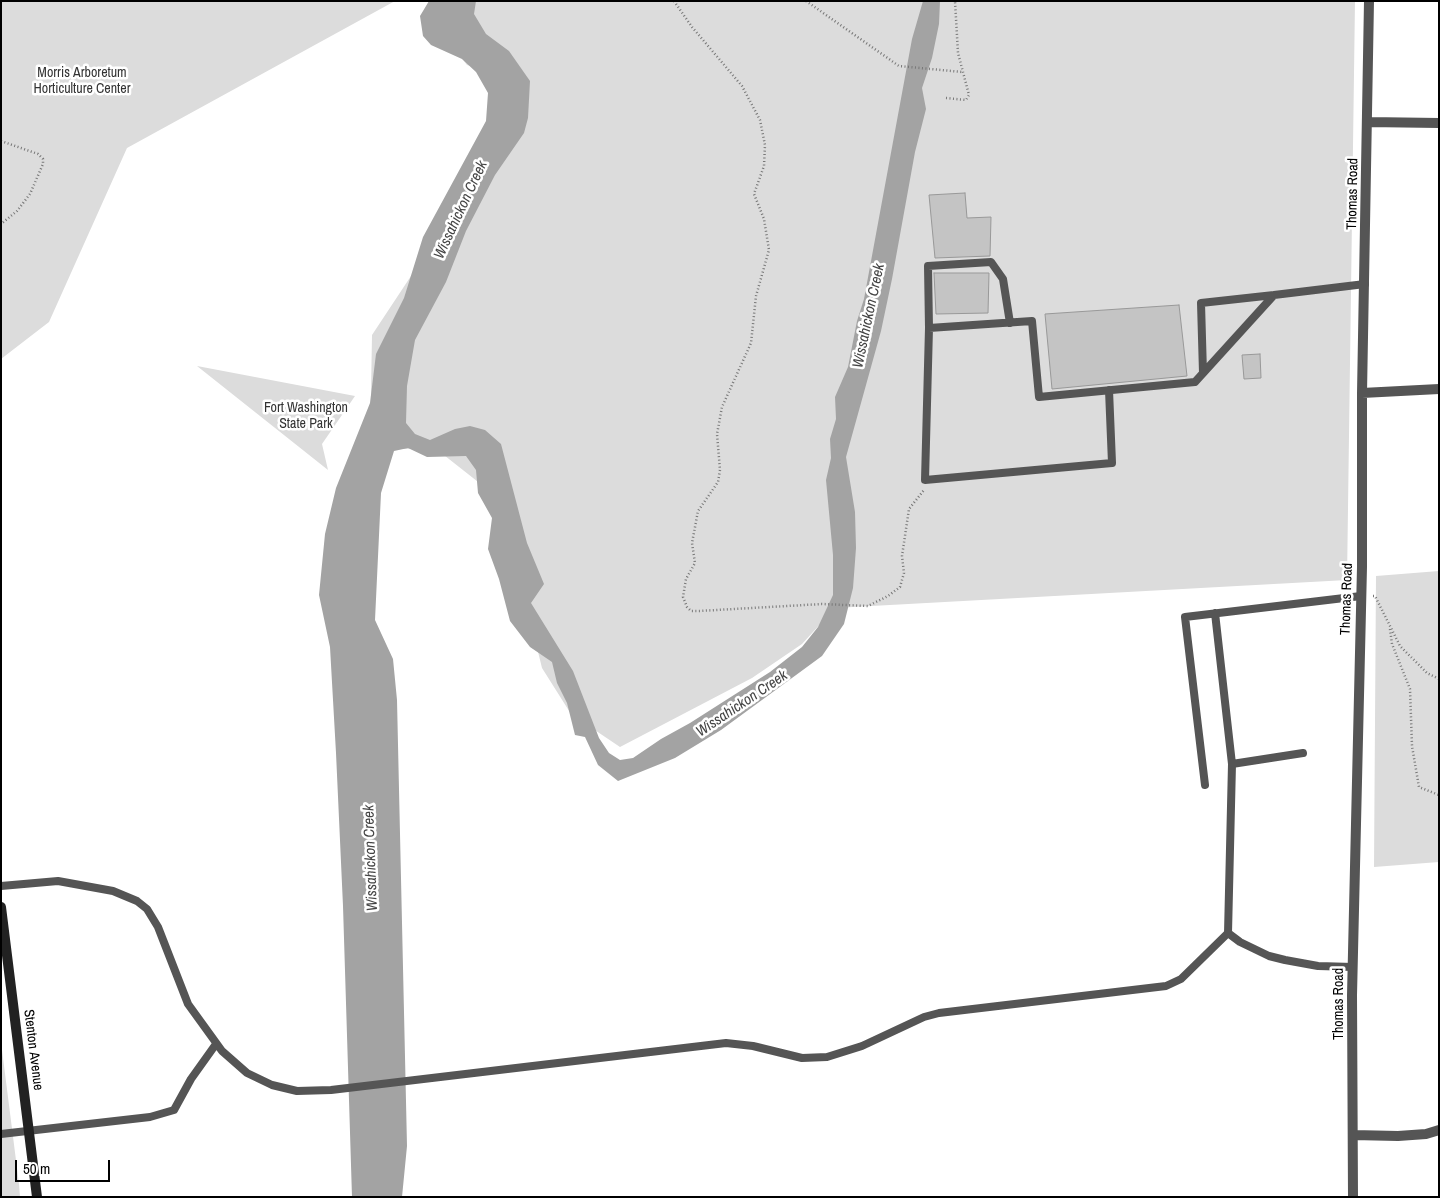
<!DOCTYPE html>
<html>
<head>
<meta charset="utf-8">
<style>
	body { margin:0 }
	#map { position:relative; width:1440px; height:1198px; overflow:hidden; background:#fff; font-family:"Archivo Narrow",sans-serif }
	canvas { display:block }
	.frame { position:absolute; inset:0; border:2px solid #000; pointer-events:none }
	.scale { position:absolute; left:15px; top:1160px; width:95px; height:22px; box-sizing:border-box; border:2px solid #000; border-top:0; padding-left:6px; font-size:15px; line-height:18px; white-space:nowrap; color:#000; -webkit-text-stroke:4px #fff; paint-order:stroke }
</style>
</head>
<body>
<div id="map">
<canvas width="1440" height="1198"></canvas>
<div class="frame"></div>
<div class="scale">50 m</div>
</div>
<script>
const ctx = document.querySelector('canvas').getContext('2d');
ctx.lineJoin = 'round';
function fillPath(path, color) {
  ctx.fillStyle = color;
  ctx.fill(path, 'evenodd');
}
function shape(rows) {
  const path = new Path2D();
  for (const r of rows) {
    path.moveTo(r[0], r[1]);
    for (let i = 2; i < r.length; i += 2) path.lineTo(r[i], r[i + 1]);
  }
  return path;
}
function stroke(path, color, width, dash) {
  ctx.strokeStyle = color;
  ctx.lineWidth = width;
  ctx.lineCap = dash ? 'butt' : 'round';
  ctx.setLineDash(dash || []);
  ctx.stroke(path);
}
function write(font, color, halo, rows, align = 'center') {
  ctx.font = font + ' "Archivo Narrow",sans-serif';
  ctx.lineWidth = 5;
  ctx.setLineDash([]);
  ctx.textBaseline = 'middle';
  ctx.strokeStyle = halo;
  ctx.fillStyle = color;
  for (const [text, x, y, turn = 0] of rows) {
    ctx.save();
    ctx.translate(x, y);
    ctx.rotate((+turn || 0) * Math.PI / 180);
    ctx.textAlign = isNaN(turn) ? turn : align;
    if (halo) ctx.strokeText(text, 0, 0);
    ctx.fillText(text, 0, 0);
    ctx.restore();
  }
}
fillPath(shape([
	[1,1,395,1,127,148,49,322,1,359],
	[468,1,1355,1,1347,580,835,608,802,644,752,678,620,747,571,714,542,668,528,611,487,489,435,448,370,450,372,335,518,114,505,76,467,65,440,30],
	[197,366,355,396,322,444,328,470],
	[1439,571,1439,862,1374,867,1376,576],
	[1,1042,19,1184,20,1197,1,1197]
]), '#dcdcdc');
fillPath(shape([
	[429,1,476,1,474,14,486,34,509,51,530,81,528,118,524,133,495,175,466,231,446,282,415,340,407,386,406,423,415,434,430,440,455,429,470,426,485,430,501,444,527,543,544,584,531,603,573,671,599,738,609,753,620,760,633,758,661,739,690,723,770,672,802,647,818,627,833,595,833,555,826,480,831,458,830,439,836,419,835,397,848,367,857,321,864,299,912,39,923,1,940,1,939,24,932,58,922,88,926,109,915,152,892,279,881,331,846,457,855,512,856,548,853,588,844,624,822,656,721,730,675,758,618,781,598,765,585,737,575,735,567,703,557,683,552,662,530,647,510,621,499,579,488,549,492,518,478,493,476,470,466,456,427,457,408,448,394,451,381,493,375,620,393,659,397,700,407,1146,402,1197,352,1197,343,906,336,753,330,647,319,595,325,534,336,488,370,403,376,354,404,298,423,237,486,121,488,93,476,72,462,59,431,45,423,36,420,16]
]), '#a3a3a3');
const building = shape([
	[965,193,967,218,991,217,990,256,935,258,929,195,965,193],
	[934,273,989,273,988,313,936,314,934,273],
	[1179,305,1187,376,1052,389,1045,314,1179,305],
	[1260,354,1261,378,1244,379,1242,355,1260,354]
]);
fillPath(building, '#c4c4c4');
stroke(building, '#999', 1);
stroke(shape([
	[674,1,692,27,742,86,760,120,765,145,764,166,754,194,764,219,769,250,756,296,751,343,722,407,717,434,720,470,718,482,698,511,692,543,695,563,686,579,683,597,687,607,691,611,699,611,822,604,868,606,888,596,900,587,904,573,902,556,909,509,924,490],
	[806,1,899,66,962,72],
	[946,98,966,100,969,95,958,53,955,1],
	[1,141,38,154,43,159,43,164,30,194,17,211,1,224],
	[1373,596,1375,596,1400,646,1427,673,1439,679],
	[1390,629,1392,644,1410,689,1412,746,1419,787,1439,795]
]), '#777', 2.5, [1, 2.5]);
stroke(shape([
	[1010,323,1003,279,991,262,928,266,929,328,1032,321,1039,397,1195,382,1274,295,1365,284],
	[929,328,925,480,1112,463,1109,390],
	[1203,373,1201,303,1274,295],
	[1215,613,1232,764,1228,933],
	[1232,764,1303,753],
	[1205,785,1185,617,1361,596],
	[1,886,58,881,113,891,137,901,147,909,158,927,188,1004,222,1051,247,1073,272,1085,297,1091,331,1090,726,1043,753,1046,802,1058,827,1057,862,1046,924,1017,939,1013,1166,986,1181,979,1228,933,1240,942,1269,956,1285,960,1318,966,1353,967],
	[1,1134,150,1117,174,1110,191,1079,216,1044]
]), '#555', 8);
stroke(shape([
	[1368,122,1439,123],
	[1362,393,1439,389],
	[1353,1135,1398,1136,1426,1134,1439,1130],
	[1353,1197,1352,995,1362,567,1362,393,1369,1]
]), '#555', 10);
stroke(shape([
	[1,907,37,1197]
]), '#222', 10);
write('14px', '#333', '#fff', [
	["Morris Arboretum",82,73],
	["Horticulture Center",82,89],
	["Fort Washington",306,408],
	["State Park",306,424]
]);
write('14px', '#000', '#fff', [
	["Thomas Road",1353,194,-89],
	["Thomas Road",1347,599,-88],
	["Thomas Road",1339,1004,-90],
	["Stenton Avenue",33,1050,83]
]);
write('italic 15px', '#444', '#fff', [
	["Wissahickon Creek",461,210,-65],
	["Wissahickon Creek",869,316,-78],
	["Wissahickon Creek",742,704,-34],
	["Wissahickon Creek",371,858,-92]
]);
</script>
</body>
</html>
